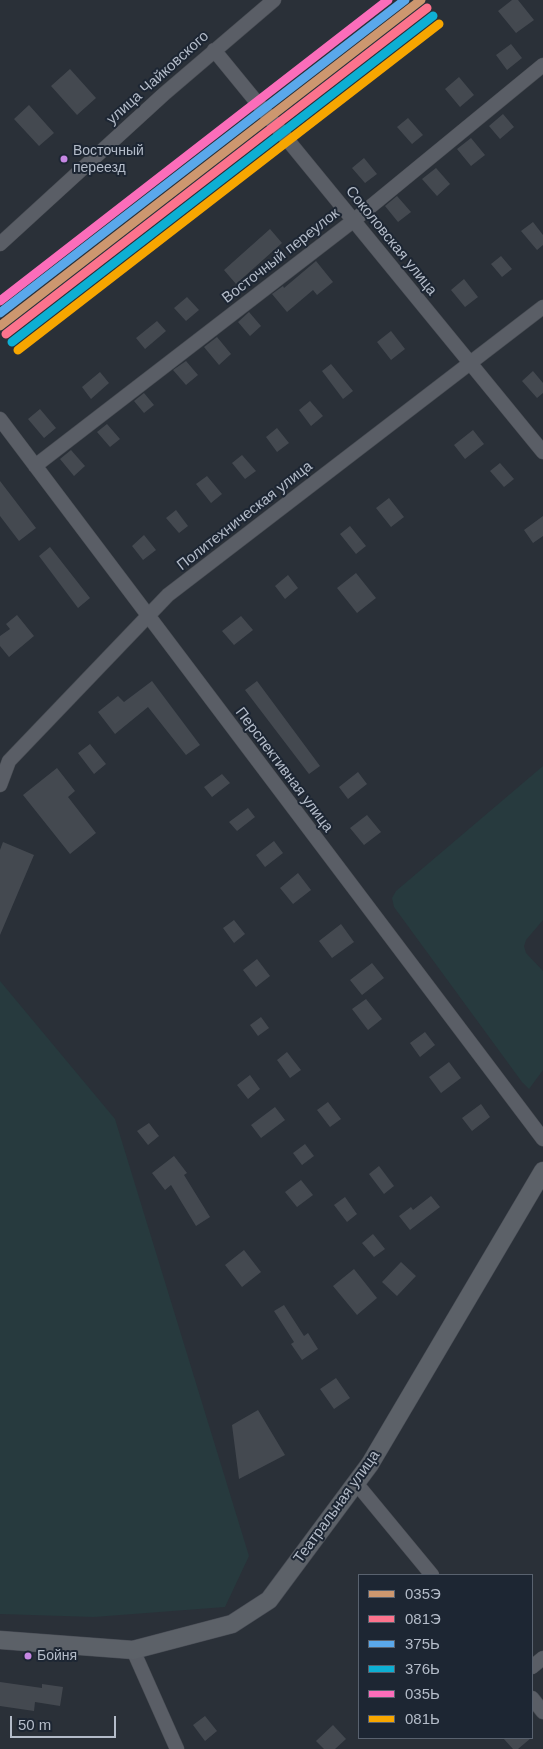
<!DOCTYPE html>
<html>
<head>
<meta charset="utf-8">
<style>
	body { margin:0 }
	#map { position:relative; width:543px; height:1749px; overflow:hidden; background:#2a3038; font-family:Arial,sans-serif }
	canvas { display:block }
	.legend { position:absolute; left:358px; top:1574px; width:175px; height:165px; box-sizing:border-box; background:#1d2633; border:1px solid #59626f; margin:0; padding:6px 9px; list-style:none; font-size:15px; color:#b4bcc9 }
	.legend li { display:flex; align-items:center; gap:10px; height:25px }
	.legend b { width:25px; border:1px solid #59626f }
	.scale { position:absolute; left:10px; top:1716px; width:106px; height:22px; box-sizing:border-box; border:2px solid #b4bcc9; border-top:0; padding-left:6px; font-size:15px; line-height:18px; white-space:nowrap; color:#b4bcc9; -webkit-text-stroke:4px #1d2633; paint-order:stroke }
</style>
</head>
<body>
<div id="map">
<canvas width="543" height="1749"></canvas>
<ul class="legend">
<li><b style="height:6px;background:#cd976f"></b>035Э</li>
<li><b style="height:6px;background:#fc738d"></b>081Э</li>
<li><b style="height:6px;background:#5aa8eb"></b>375Ь</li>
<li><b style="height:6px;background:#0dafd3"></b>376Ь</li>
<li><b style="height:6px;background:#fb6dba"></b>035Ь</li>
<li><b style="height:6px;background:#f7a600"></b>081Ь</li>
</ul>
<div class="scale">50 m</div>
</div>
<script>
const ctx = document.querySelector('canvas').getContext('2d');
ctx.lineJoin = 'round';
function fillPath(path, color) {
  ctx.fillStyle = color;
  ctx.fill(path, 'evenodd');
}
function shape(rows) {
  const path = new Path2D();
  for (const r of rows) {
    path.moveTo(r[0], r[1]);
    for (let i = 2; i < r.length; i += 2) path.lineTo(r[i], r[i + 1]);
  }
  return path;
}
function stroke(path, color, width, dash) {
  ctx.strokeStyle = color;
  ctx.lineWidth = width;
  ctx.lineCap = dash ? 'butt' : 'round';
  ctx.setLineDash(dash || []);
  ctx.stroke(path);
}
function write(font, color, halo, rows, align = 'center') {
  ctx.font = font + ' Arial,sans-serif';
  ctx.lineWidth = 4;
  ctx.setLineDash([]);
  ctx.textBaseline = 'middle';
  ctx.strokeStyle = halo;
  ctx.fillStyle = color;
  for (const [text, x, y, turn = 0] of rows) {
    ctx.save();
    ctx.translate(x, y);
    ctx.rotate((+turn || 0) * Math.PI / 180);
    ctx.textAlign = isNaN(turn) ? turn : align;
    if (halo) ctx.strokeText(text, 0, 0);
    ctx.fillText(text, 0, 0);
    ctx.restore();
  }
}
fillPath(shape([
	[543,766,543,920,526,940,524,946,526,953,543,971,543,1070,529,1089,522,1082,394,907,392,898,396,891],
	[0,981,115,1119,249,1556,225,1607,94,1617,0,1614]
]), '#273a3e');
fillPath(shape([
	[512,0,518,0,534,20,516,33,498,11],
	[511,44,522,58,507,70,496,55],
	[70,69,96,98,77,115,51,86],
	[459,77,474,95,460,107,445,89],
	[29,105,54,133,39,146,14,119],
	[503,114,514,127,500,139,489,126],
	[408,118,423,135,412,144,397,127],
	[471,138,485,155,471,166,457,149],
	[364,158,377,174,365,183,352,168],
	[436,168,450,184,437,196,422,179],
	[397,196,411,212,398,222,385,206],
	[533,222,543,235,543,245,537,250,521,231],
	[270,229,282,243,236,284,224,270],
	[501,256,512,269,502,277,491,264],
	[316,261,333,282,317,295,313,290,287,312,272,294,283,286,284,288],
	[464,279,478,297,465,307,451,290],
	[187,297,199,310,186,321,174,308],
	[249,312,261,326,250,336,238,322],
	[157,321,166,331,145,349,136,338],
	[391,331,405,349,391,360,377,342],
	[217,337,231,354,219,365,204,347],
	[186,361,198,375,186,385,173,370],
	[331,364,353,391,343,399,322,371],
	[533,371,543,383,543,393,537,398,522,381],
	[100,372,109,383,91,399,82,387],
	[144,393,154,405,144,413,134,401],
	[310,401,323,416,311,426,299,410],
	[40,409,56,428,44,438,28,419],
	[107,424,120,439,110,447,97,432],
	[277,428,289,443,277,452,266,437],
	[473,430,484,444,465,459,454,445],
	[71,450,85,466,74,476,60,459],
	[242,455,256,471,245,479,232,463],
	[500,463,514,479,504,487,490,471],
	[207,476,222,494,211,503,196,484],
	[0,481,36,528,19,541,0,516],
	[389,498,404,517,391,527,376,508],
	[176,510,188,526,179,533,166,518],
	[543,516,543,536,533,543,524,530],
	[350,526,366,546,356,554,340,534],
	[144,535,156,550,143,560,132,546],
	[50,547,90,598,78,608,39,556],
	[356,573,376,598,357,613,337,588],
	[288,575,298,588,285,599,275,586],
	[17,615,34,636,9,657,0,646,0,636,10,629,6,624],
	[241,616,253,630,234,645,222,631],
	[152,681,200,745,186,755,148,707,115,734,98,712,118,696,124,702],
	[257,681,320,766,309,774,245,690],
	[90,744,106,764,94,774,78,753],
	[57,768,75,791,68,797,96,833,70,854,23,795],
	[358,772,367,784,348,799,339,787],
	[222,774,230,783,212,797,204,787],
	[248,808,255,817,237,831,229,822],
	[367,815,381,832,364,845,350,828],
	[274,841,283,853,265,867,256,855],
	[3,842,34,855,0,935,0,850],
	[298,873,311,890,293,904,280,888],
	[234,920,245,934,234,943,223,928],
	[341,924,354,942,332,958,319,941],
	[257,959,270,976,256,987,243,970],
	[372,963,384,978,362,995,350,980],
	[366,999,382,1019,368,1030,352,1009],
	[261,1017,269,1028,258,1036,250,1025],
	[425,1032,435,1045,420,1057,410,1043],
	[287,1052,301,1070,290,1078,277,1060],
	[449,1062,461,1078,441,1093,429,1077],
	[250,1075,260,1089,248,1099,237,1085],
	[328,1102,341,1119,330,1127,317,1110],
	[481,1104,490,1117,472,1131,462,1118],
	[275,1107,285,1120,261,1138,251,1125],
	[149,1123,159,1136,148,1145,137,1131],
	[305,1144,314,1156,302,1165,293,1153],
	[174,1156,187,1173,184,1175,210,1217,196,1226,171,1185,165,1190,152,1173],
	[379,1166,394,1186,384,1194,369,1174],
	[301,1180,313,1195,297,1207,285,1192],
	[431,1196,440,1207,410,1230,399,1216,411,1207,413,1210],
	[345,1197,357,1214,347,1222,334,1205],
	[373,1234,385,1249,374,1257,362,1243],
	[244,1250,261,1272,242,1287,225,1265],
	[401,1262,416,1276,397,1296,382,1282],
	[354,1269,377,1298,357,1315,333,1286],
	[284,1305,304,1336,308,1333,318,1349,302,1360,291,1344,294,1342,274,1311],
	[336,1378,350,1398,334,1409,320,1389],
	[258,1410,285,1455,239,1479,232,1425],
	[0,1682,42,1688,42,1684,63,1687,60,1706,35,1702,34,1711,0,1706],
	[205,1716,217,1731,205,1741,193,1725],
	[333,1725,346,1739,335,1749,324,1749,316,1741],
	[503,1738,531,1738,518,1749,513,1749]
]), '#444950');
const minor = shape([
	[214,50,543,452],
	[0,244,164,94,274,0],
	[0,419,543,1139],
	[35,466,353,221,543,65],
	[0,785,9,761,168,595,543,307],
	[356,1483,432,1575],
	[133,1650,177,1749],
	[532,1667,543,1658],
	[532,1698,543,1712]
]);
const major = shape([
	[0,1640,133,1650,232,1624,269,1600,370,1464,543,1171]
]);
stroke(minor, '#484c53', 15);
stroke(major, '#484c55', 19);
stroke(minor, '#5a5e66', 14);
stroke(major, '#5c6168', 18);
stroke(shape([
	[0,326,421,0]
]), '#cd976f', 9);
stroke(shape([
	[6,334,427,8]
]), '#fc738d', 9);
stroke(shape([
	[0,313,405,0]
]), '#5aa8eb', 9);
stroke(shape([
	[12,342,433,16]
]), '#0dafd3', 9);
stroke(shape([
	[0,301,388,0]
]), '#fb6dba', 9);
stroke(shape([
	[18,350,439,24]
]), '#f7a600', 9);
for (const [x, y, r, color] of [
	[64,159,4.5,"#c787e3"],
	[28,1656,4.5,"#c787e3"]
]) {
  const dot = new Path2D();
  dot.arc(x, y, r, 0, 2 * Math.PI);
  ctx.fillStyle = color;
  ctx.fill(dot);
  stroke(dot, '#1d2633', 2);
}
write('14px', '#b4bcc9', '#1d2633', [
	["Восточный",73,151],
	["переезд",73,168],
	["Бойня",37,1656]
], 'left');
write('15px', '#b4bcc9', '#1d2633', [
	["улица Чайковского",158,78,-42],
	["Соколовская улица",391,241,51],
	["Восточный переулок",281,256,-38],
	["Политехническая улица",245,516,-38],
	["Перспективная улица",284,770,53],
	["Театральная улица",337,1507,-54]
]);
</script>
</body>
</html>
